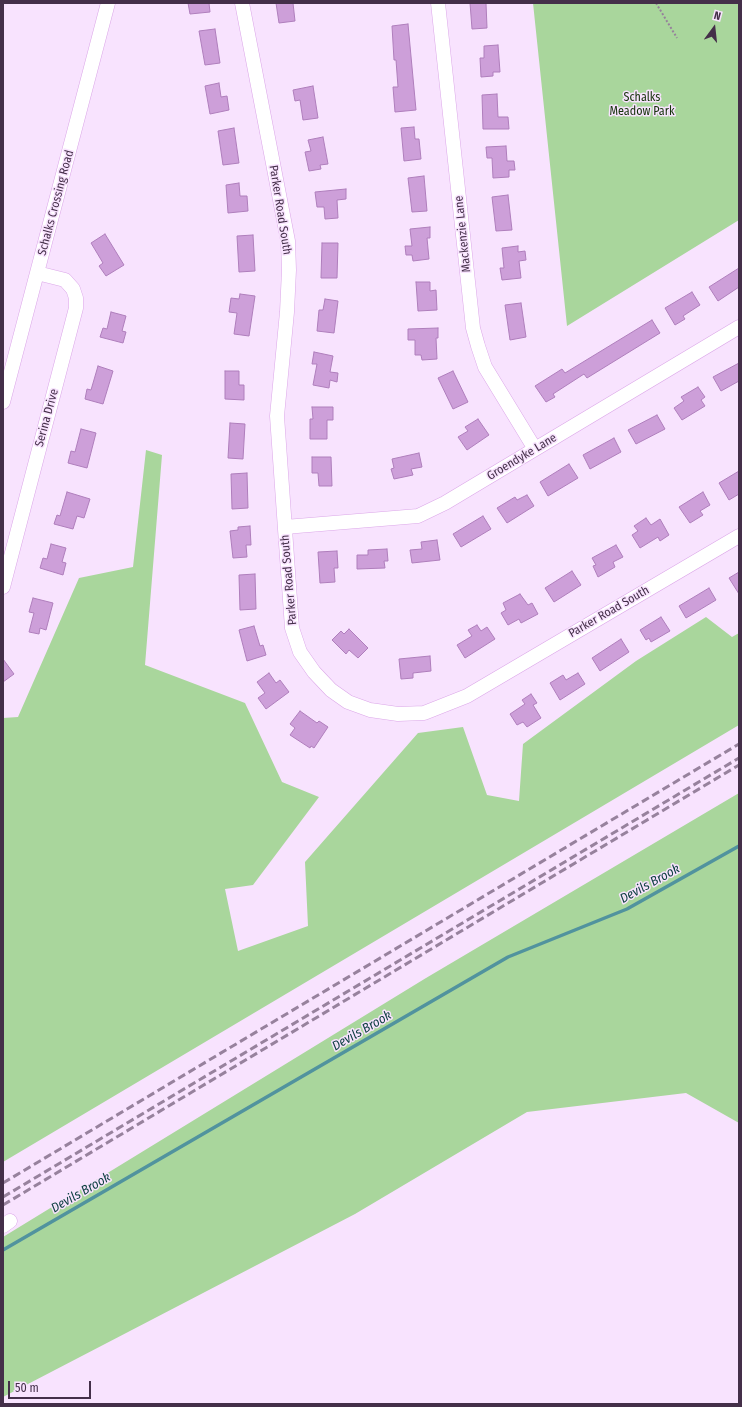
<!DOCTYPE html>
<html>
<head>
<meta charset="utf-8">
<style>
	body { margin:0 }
	#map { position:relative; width:742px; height:1407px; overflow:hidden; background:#f8e3fe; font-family:"Fira Sans Condensed",sans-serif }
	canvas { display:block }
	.frame { position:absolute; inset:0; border:4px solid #442f49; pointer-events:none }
	.north { position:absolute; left:694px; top:8px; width:40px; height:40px; -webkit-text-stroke:3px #f8e3fe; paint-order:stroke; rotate:15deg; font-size:11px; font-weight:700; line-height:16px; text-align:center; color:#442f49 }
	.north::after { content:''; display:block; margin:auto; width:14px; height:18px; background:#442f49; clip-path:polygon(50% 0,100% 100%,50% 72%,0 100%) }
	.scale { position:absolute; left:8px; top:1381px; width:83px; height:18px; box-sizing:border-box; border:2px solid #442f49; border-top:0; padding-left:5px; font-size:12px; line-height:14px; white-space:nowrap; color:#442f49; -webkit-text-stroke:3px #f8e3fe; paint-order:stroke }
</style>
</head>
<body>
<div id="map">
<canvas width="742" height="1407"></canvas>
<div class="frame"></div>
<div class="north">N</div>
<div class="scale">50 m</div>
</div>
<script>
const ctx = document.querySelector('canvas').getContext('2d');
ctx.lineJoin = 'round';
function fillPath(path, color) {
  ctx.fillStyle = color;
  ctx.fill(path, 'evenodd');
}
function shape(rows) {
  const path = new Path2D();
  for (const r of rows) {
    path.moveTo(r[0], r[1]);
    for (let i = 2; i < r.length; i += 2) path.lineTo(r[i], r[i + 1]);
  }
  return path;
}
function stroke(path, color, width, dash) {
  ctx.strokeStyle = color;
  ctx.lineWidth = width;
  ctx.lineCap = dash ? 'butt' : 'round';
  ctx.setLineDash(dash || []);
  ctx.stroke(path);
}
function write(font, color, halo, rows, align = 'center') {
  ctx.font = font + ' "Fira Sans Condensed",sans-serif';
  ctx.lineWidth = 3;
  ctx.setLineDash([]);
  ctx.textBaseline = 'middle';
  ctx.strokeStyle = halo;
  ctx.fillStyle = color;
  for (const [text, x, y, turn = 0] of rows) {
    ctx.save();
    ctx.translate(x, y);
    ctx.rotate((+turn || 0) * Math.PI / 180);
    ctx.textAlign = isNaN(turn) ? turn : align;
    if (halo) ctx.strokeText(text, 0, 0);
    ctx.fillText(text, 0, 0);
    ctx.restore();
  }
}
fillPath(shape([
	[533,3,739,3,739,220,567,326],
	[146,450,162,455,145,665,245,703,282,782,319,797,253,885,225,889,238,951,308,926,305,862,418,733,463,727,487,795,519,801,523,744,636,661,706,617,732,637,739,633,739,725,3,1162,3,718,18,717,79,578,133,567],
	[739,793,739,1123,686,1093,527,1112,355,1214,3,1397,3,1237,426,978]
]), '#a9d69c');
stroke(shape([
	[3,1250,508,957,627,909,739,846]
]), '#51939e', 3.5);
const building = shape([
	[188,3,209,3,210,12,190,14,188,3],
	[276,3,293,3,295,21,279,23,276,3],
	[470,3,486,3,487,28,472,29,470,3],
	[408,24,416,110,395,112,393,87,398,87,396,60,394,60,392,26,408,24],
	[215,29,220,63,205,65,199,31,215,29],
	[498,45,500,72,493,72,493,76,481,77,480,58,484,58,484,46,498,45],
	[219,83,221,97,227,96,229,110,210,114,205,86,219,83],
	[313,86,318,118,303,120,300,100,295,101,293,90,313,86],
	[497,94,498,117,508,117,509,129,483,129,482,95,497,94],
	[414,127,415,139,419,139,421,159,404,161,401,128,414,127],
	[234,128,239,163,223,165,218,131,234,128],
	[323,137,328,164,320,165,321,169,309,171,305,152,311,151,308,140,323,137],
	[506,146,507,161,514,161,515,170,509,170,509,177,493,178,492,158,487,158,486,147,506,146],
	[424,176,427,211,412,212,408,178,424,176],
	[239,183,240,196,247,196,248,211,228,213,226,185,239,183],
	[346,189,346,199,337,200,338,218,325,219,324,207,317,207,315,192,346,189],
	[508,195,512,230,496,231,492,197,508,195],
	[430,227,430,238,427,238,429,259,413,261,412,255,406,255,405,246,412,246,410,229,430,227],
	[105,234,124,265,106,276,99,266,103,263,91,243,105,234],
	[253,235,255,271,239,272,237,236,253,235],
	[322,243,338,243,337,278,321,278,322,243],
	[518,246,518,252,525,251,526,260,519,261,521,278,502,280,500,268,504,268,502,248,518,246],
	[739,268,739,287,718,301,709,287,739,268],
	[416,282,430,282,430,291,436,290,437,310,418,311,416,282],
	[692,292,700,305,683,316,685,319,675,325,665,308,692,292],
	[240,294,255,296,249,336,234,334,237,313,229,312,231,298,239,299,240,294],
	[325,299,338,301,334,333,317,331,319,310,323,310,325,299],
	[521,303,526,337,510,340,505,305,521,303],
	[111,312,126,316,122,331,126,332,123,343,100,337,103,328,107,329,111,312],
	[652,320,660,333,587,378,584,374,553,394,555,397,546,402,535,386,562,369,565,373,652,320],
	[438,328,438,338,436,338,437,359,422,360,421,355,415,355,415,340,408,340,408,329,438,328],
	[314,352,333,356,330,372,338,373,337,382,330,380,329,388,313,385,317,364,312,364,314,352],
	[739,363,739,381,721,391,713,377,739,363],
	[98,366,113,371,103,404,85,399,87,389,91,390,98,366],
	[225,371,239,371,239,385,244,385,244,400,225,399,225,371],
	[453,371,468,402,453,409,438,378,453,371],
	[698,387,705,397,701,400,705,406,682,420,674,408,684,401,681,397,698,387],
	[312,407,333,407,333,420,327,420,327,439,310,439,310,419,313,419,312,407],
	[657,415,665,429,636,444,628,430,657,415],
	[478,419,489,435,467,450,458,437,468,431,465,427,478,419],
	[230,423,245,424,243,459,228,458,230,423],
	[81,429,96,433,87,468,68,463,71,451,75,452,81,429],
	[614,438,621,452,590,469,583,455,614,438],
	[419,453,422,467,411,469,413,475,394,479,391,469,394,468,392,459,419,453],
	[312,457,331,457,332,486,319,486,318,473,312,473,312,457],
	[569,464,578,478,548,496,540,482,569,464],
	[739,471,739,494,729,500,719,483,739,471],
	[247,473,248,508,232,509,231,474,247,473],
	[67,492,90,499,84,518,77,516,73,529,54,524,57,515,60,516,67,492],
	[703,492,710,505,700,511,703,515,690,523,679,507,703,492],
	[527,495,534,506,507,523,497,508,515,497,517,500,527,495],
	[483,516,491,529,461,547,453,534,483,516],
	[646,518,651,525,660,519,669,535,660,541,658,537,640,548,632,535,638,531,634,526,646,518],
	[250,526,251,545,246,545,247,557,233,558,230,531,238,530,238,527,250,526],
	[437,540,440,560,412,563,410,550,422,549,421,542,437,540],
	[51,544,66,548,62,562,66,563,63,575,40,568,43,558,47,559,51,544],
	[616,545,623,557,613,562,615,567,598,577,593,566,596,565,592,558,616,545],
	[387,549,388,561,384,561,385,568,357,569,357,555,368,555,368,550,387,549],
	[337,551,338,568,334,568,335,582,320,583,318,552,337,551],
	[572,571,581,585,554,602,545,588,572,571],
	[739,572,739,594,729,578,739,572],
	[255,574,256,609,240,610,239,575,255,574],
	[709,588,716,600,686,618,679,606,709,588],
	[520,594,528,605,532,603,538,614,521,623,519,619,508,625,501,613,506,610,503,603,520,594],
	[33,598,53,603,46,630,40,628,39,634,29,632,34,613,29,612,33,598],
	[661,617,670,631,651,642,649,638,646,640,640,630,661,617],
	[477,625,481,631,487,627,495,639,465,658,457,645,472,636,468,630,477,625],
	[254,626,260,646,263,645,266,655,247,661,239,630,254,626],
	[349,629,368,648,358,658,349,650,346,654,332,640,341,631,344,634,349,629],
	[621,639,629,652,600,671,592,658,621,639],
	[430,656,431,671,413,673,413,678,401,679,399,659,430,656],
	[3,659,14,674,3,682,3,659],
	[269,673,276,683,280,680,289,692,266,709,258,698,265,693,257,682,269,673],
	[578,673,585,684,560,700,550,683,563,675,566,680,578,673],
	[531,694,537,703,533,705,541,718,527,727,523,722,517,725,510,714,525,704,522,700,531,694],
	[300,711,317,723,319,721,328,727,314,748,311,746,310,748,290,735,295,728,290,724,300,711]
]);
fillPath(building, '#cd9fd9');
stroke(building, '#af7ebc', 1);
const minor = shape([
	[242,3,288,241,289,270,287,312,277,416,292,628,300,652,314,672,331,690,348,702,370,710,398,714,424,713,467,696,739,536],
	[438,3,473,328,478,346,485,367,535,449],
	[3,402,108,3],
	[285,527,418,516,445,503,739,327],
	[3,587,76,308,76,298,73,289,65,280,37,273],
	[3,1226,10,1221]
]);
stroke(minor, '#dba7e8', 15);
stroke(shape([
	[656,3,677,38]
]), '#96819b', 2, [2, 2]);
stroke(minor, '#fff', 14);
stroke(shape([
	[3,1183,739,744],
	[3,1197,739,758],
	[3,1205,739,765]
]), '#97829d', 3, [8, 4]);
write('12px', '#14320a', '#f8e3fe', [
	["Schalks",642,98],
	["Meadow Park",642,112]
]);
write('12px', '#442f49', '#f8e3fe', [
	["Schalks Crossing Road",56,203,-75],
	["Parker Road South",280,210,81],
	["Mackenzie Lane",463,234,-96],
	["Serina Drive",47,418,-75],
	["Groendyke Lane",522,457,-31],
	["Parker Road South",289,580,-95],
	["Parker Road South",609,612,-30]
]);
write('italic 13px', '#0f4042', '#f8e3fe', [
	["Devils Brook",650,884,-29],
	["Devils Brook",362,1031,-30],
	["Devils Brook",81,1193,-30]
]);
</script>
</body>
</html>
